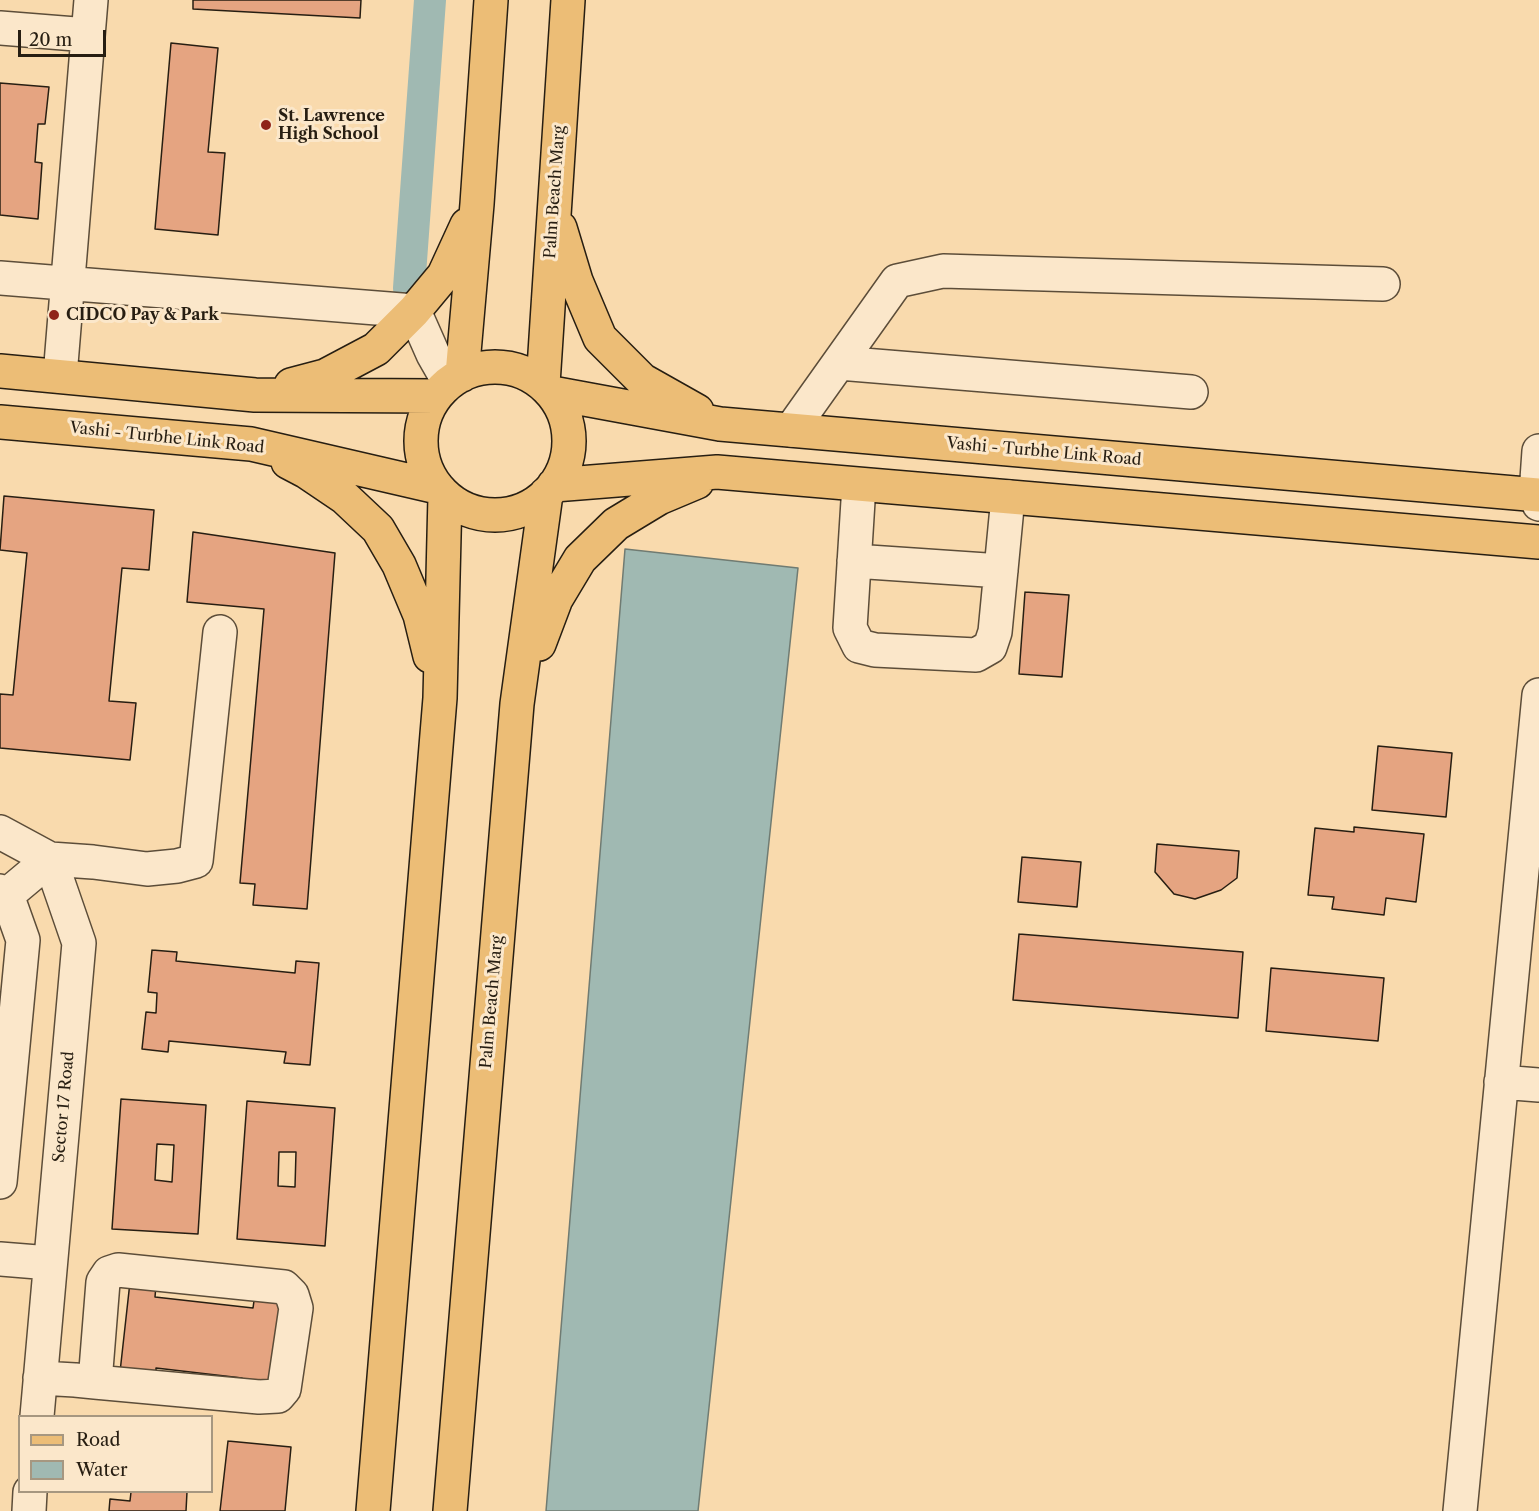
<!DOCTYPE html>
<html>
<head>
<meta charset="utf-8">
<style>
	body { margin:0 }
	#map { position:relative; width:1539px; height:1511px; overflow:hidden; background:#f9daad; font-family:"Libre Caslon Text",serif }
	canvas { display:block }
	.legend { position:absolute; left:18px; top:1415px; width:195px; height:78px; box-sizing:border-box; background:#fbe7ca; border:2px solid #a69780; margin:0; padding:8px 10px; list-style:none; font-size:18px; color:#271e12 }
	.legend li { display:flex; align-items:center; gap:12px; height:30px }
	.legend b { width:30px; border:2px solid #a69780 }
	.scale { position:absolute; left:18px; top:30px; width:88px; height:27px; box-sizing:border-box; border:3px solid #271e12; border-top:0; padding-left:8px; font-size:18px; line-height:21px; white-space:nowrap; color:#271e12; -webkit-text-stroke:4px #fbe7ca; paint-order:stroke }
</style>
</head>
<body>
<div id="map">
<canvas width="1539" height="1511"></canvas>
<ul class="legend">
<li><b style="height:8px;background:#ecbd76"></b>Road</li>
<li><b style="height:16px;background:#a0b9b2"></b>Water</li>
</ul>
<div class="scale">20 m</div>
</div>
<script>
const ctx = document.querySelector('canvas').getContext('2d');
ctx.lineJoin = 'round';
function fillPath(path, color) {
  ctx.fillStyle = color;
  ctx.fill(path, 'evenodd');
}
function shape(rows) {
  const path = new Path2D();
  for (const r of rows) {
    if (r.length === 3) {
      path.moveTo(r[0] + r[2], r[1]);
      path.arc(r[0], r[1], r[2], 0, 2 * Math.PI);
      continue;
    }
    path.moveTo(r[0], r[1]);
    for (let i = 2; i < r.length; i += 2) path.lineTo(r[i], r[i + 1]);
  }
  return path;
}
function stroke(path, color, width, dash) {
  ctx.strokeStyle = color;
  ctx.lineWidth = width;
  ctx.lineCap = dash ? 'butt' : 'round';
  ctx.setLineDash(dash || []);
  ctx.stroke(path);
}
function write(font, color, halo, rows, align = 'center') {
  ctx.font = font + ' "Libre Caslon Text",serif';
  ctx.lineWidth = 6;
  ctx.setLineDash([]);
  ctx.textBaseline = 'middle';
  ctx.strokeStyle = halo;
  ctx.fillStyle = color;
  for (const [text, x, y, turn = 0] of rows) {
    ctx.save();
    ctx.translate(x, y);
    ctx.rotate((+turn || 0) * Math.PI / 180);
    ctx.textAlign = isNaN(turn) ? turn : align;
    if (halo) ctx.strokeText(text, 0, 0);
    ctx.fillText(text, 0, 0);
    ctx.restore();
  }
}
const water = shape([
	[625,549,798,568,698,1511,546,1511,625,549]
]);
fillPath(water, '#a0b9b2');
stroke(water, '#707b72', 1.5);
stroke(shape([
	[409,288,430,0]
]), '#a0b9b2', 32);
const building = shape([
	[193,0,361,0,360,18,193,9,193,0],
	[171,43,218,48,208,152,225,153,218,235,155,229,171,43],
	[0,83,49,87,45,124,38,124,35,162,42,163,38,219,0,215,0,83],
	[4,496,154,510,149,570,122,568,109,701,136,703,130,760,0,748,0,694,13,695,27,553,0,550,4,496],
	[193,532,335,553,307,909,253,905,255,884,240,883,264,609,187,602,193,532],
	[1025,592,1069,595,1062,677,1019,674,1025,592],
	[1378,746,1452,753,1446,817,1372,810,1378,746],
	[1354,827,1424,834,1416,902,1386,898,1384,915,1332,909,1334,897,1308,895,1315,828,1354,832,1354,827],
	[1157,844,1239,851,1237,878,1221,890,1195,899,1174,894,1155,872,1157,844],
	[1022,857,1081,862,1077,907,1018,902,1022,857],
	[1019,934,1243,952,1238,1018,1013,1000,1019,934],
	[152,950,177,952,176,961,295,973,296,961,319,963,310,1065,284,1063,286,1052,169,1041,168,1052,142,1049,146,1012,156,1013,157,993,148,992,152,950],
	[1271,968,1384,978,1378,1041,1266,1031,1271,968],
	[121,1099,206,1105,198,1234,112,1229,121,1099],
	[157,1144,174,1145,172,1182,155,1180,157,1144],
	[247,1101,335,1108,325,1246,237,1239,247,1101],
	[279,1152,296,1152,295,1187,278,1186,279,1152],
	[130,1282,156,1285,155,1297,253,1308,255,1294,284,1297,274,1388,241,1385,242,1378,156,1368,156,1376,120,1372,130,1282],
	[228,1441,291,1447,285,1511,220,1511,228,1441],
	[131,1492,187,1492,186,1511,109,1511,110,1499,130,1501,131,1492]
]);
fillPath(building, '#e5a481');
stroke(building, '#271e12', 1.5);
const minor = shape([
	[0,28,88,35],
	[0,278,414,311,433,354,449,382],
	[839,363,1191,392],
	[60,376,91,0],
	[791,430,897,281,943,271,1383,284],
	[1539,451,1536,494,1539,504],
	[859,485,850,628,859,646,875,650,976,655,990,647,995,632,1008,497],
	[854,561,1001,571],
	[0,832,50,859,79,943,37,1416],
	[0,891,7,895,23,940,0,1182],
	[7,895,50,859,93,862,147,869,177,866,196,861,220,632],
	[1501,1082,1539,1085],
	[0,1259,50,1263],
	[40,1378,75,1380,95,1382,259,1397,278,1396,284,1389,296,1308,292,1295,284,1287,118,1270,109,1273,103,1282,95,1382],
	[29,1511,30,1492],
	[1460,1511,1539,695]
]);
const major = shape([
	[560,228,576,281,600,338,642,380,697,411],
	[495,441,74],
	[0,371,255,395,436,396],
	[462,375,477,204,491,0],
	[543,384,568,0],
	[291,385,325,376,376,349,414,311,444,275,467,225],
	[552,393,720,424,1539,495],
	[0,422,251,444,437,487],
	[288,462,307,472,344,497,378,529,399,565,420,615,430,656],
	[554,485,717,472,1539,542],
	[539,644,556,599,580,559,616,524,659,498,697,482],
	[373,1511,440,698,445,496],
	[450,1511,517,704,546,494]
]);
stroke(minor, '#5c4d39', 36);
stroke(major, '#271e12', 36);
stroke(minor, '#fbe7ca', 33);
stroke(major, '#ecbd76', 33);
for (const [x, y, r, color] of [
	[266,125,6,"#8f2418"],
	[54,315,6,"#8f2418"]
]) {
  const dot = new Path2D();
  dot.arc(x, y, r, 0, 2 * Math.PI);
  ctx.fillStyle = color;
  ctx.fill(dot);
  stroke(dot, '#fbe7ca', 2);
}
write('bold 16px', '#271e12', '#fbe7ca', [
	["St. Lawrence",278,116],
	["High School",278,134],
	["CIDCO Pay & Park",66,315]
], 'left');
write('16px', '#271e12', '#fbe7ca', [
	["Palm Beach Marg",555,192,-86],
	["Vashi - Turbhe Link Road",167,438,6],
	["Vashi - Turbhe Link Road",1044,452,5],
	["Palm Beach Marg",492,1002,-85],
	["Sector 17 Road",64,1107,-85]
]);
</script>
</body>
</html>
